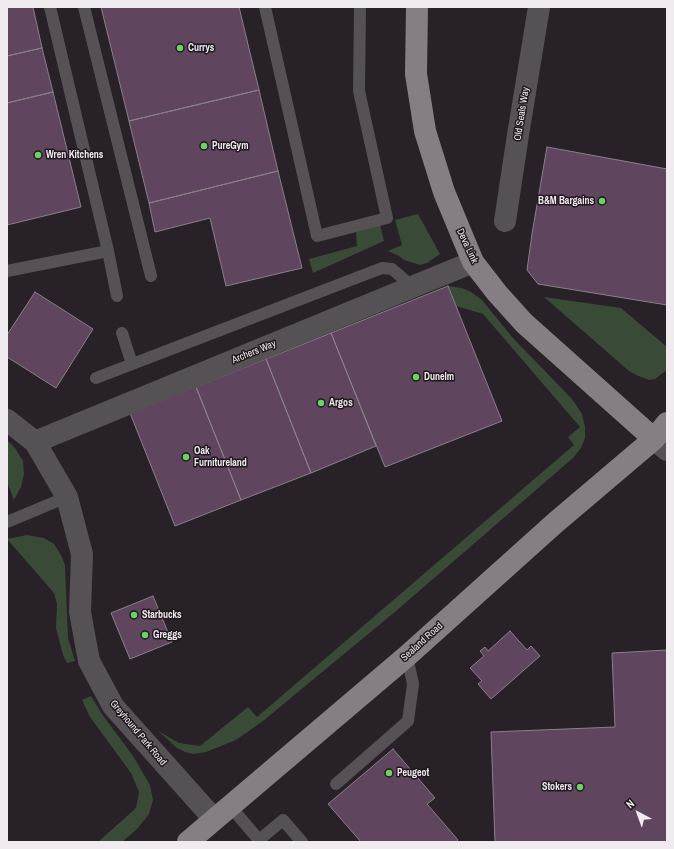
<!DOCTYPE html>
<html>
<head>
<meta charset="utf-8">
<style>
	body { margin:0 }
	#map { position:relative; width:674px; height:849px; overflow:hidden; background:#282128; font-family:"Archivo Narrow",sans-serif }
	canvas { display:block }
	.frame { position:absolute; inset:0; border:8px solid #f0ebef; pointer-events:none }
	.north { position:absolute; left:618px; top:793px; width:40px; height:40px; -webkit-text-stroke:3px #1f181e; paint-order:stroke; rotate:319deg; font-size:11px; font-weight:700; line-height:16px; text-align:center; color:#f0ebef }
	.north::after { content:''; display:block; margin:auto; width:14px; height:18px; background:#f0ebef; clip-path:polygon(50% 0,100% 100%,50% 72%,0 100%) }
</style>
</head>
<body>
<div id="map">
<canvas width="674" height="849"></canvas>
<div class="frame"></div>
<div class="north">N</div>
</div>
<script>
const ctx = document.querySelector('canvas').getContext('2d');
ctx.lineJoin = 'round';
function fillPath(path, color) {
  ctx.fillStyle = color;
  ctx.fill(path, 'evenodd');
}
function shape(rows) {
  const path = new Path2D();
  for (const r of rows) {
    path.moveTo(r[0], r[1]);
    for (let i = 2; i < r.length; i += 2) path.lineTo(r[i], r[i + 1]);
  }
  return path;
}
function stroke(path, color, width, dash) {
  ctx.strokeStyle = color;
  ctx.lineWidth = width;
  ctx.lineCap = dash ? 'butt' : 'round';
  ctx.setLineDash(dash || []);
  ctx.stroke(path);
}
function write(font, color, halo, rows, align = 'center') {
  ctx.font = font + ' "Archivo Narrow",sans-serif';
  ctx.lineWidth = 3;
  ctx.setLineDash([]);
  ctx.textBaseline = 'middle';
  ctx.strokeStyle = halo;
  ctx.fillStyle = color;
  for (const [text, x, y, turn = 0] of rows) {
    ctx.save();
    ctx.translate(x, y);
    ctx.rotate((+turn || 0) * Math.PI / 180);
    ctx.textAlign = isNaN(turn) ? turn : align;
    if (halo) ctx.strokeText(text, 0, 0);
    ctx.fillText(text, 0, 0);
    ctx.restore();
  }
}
fillPath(shape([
	[418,214,440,254,427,263,420,265,404,260,399,256,388,251,402,245,395,220],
	[380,224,384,241,313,273,309,259,357,246,356,231],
	[448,286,462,288,471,292,482,300,512,337,572,399,582,414,585,427,585,438,581,448,573,458,396,611,263,721,236,740,206,752,193,754,185,752,177,748,158,731,179,743,200,746,248,707,257,717,574,445,568,437,580,427,483,314,456,306],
	[544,297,621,308,667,347,667,370,655,379,649,380,636,375,629,371],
	[7,440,15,448,23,461,24,474,21,487,14,500,7,482],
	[27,535,44,538,54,544,61,555,65,565,68,638,75,661,67,663,63,655,56,628,57,604,54,593,7,539],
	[91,696,102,714,133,756,150,785,153,800,149,814,137,829,122,842,98,842,136,808,139,792,131,773,90,717,82,700]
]), '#394a37');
const building = shape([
	[10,7,33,7,42,48,7,56,7,8,10,7],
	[101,7,239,7,259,90,129,121,101,7],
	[42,48,53,92,7,103,7,56,42,48],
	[259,90,278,171,149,203,129,121,259,90],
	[53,92,81,207,7,225,7,103,53,92],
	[547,147,667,169,667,305,538,284,527,270,532,234,547,147],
	[278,171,302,268,226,286,210,218,155,232,149,203,278,171],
	[448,286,502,421,385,467,331,333,448,286],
	[35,292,93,329,56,388,7,357,7,335,35,292],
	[331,333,376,446,311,473,266,359,331,333],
	[266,359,311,473,241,500,196,387,266,359],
	[196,387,241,500,175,526,130,413,196,387],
	[153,596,172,642,130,659,111,613,153,596],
	[510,631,527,650,531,646,540,656,491,699,478,684,482,681,470,668,484,656,480,651,485,647,488,651,510,631],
	[667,650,667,842,495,842,491,732,615,727,612,653,667,650],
	[393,749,435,798,427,804,458,840,456,842,361,842,328,804,393,749]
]);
fillPath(building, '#5f455e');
stroke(building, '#898189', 1);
stroke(shape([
	[50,7,108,251],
	[84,7,151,276],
	[265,7,317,236,387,218,359,91,360,7],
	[7,271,108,251,117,296],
	[122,333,132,364],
	[96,378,382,268,392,269,413,287],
	[7,522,67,497],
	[336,784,408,721,413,684,407,656],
	[230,806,259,840,283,820,302,842]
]), '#555155', 12);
stroke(shape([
	[505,221,518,135,539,7],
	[7,420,35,442,67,497,82,554,80,612,89,661,113,706,214,819],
	[35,442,473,262]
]), '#555155', 22);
stroke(shape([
	[654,439,667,450]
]), '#555155', 22);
stroke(shape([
	[417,7,416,74,425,131,444,192,473,262,497,293,524,323,654,439],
	[188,842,407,656,555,523,654,439,667,423]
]), '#857e84', 22);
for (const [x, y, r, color] of [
	[180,48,4,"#6bd363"],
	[204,146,4,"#6bd363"],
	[38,155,4,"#6bd363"],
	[602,201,4,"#6bd363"],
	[416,377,4,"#6bd363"],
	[321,403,4,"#6bd363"],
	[186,457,4,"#6bd363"],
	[134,615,4,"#6bd363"],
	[145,635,4,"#6bd363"],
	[389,773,4,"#6bd363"],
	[580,787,4,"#6bd363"]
]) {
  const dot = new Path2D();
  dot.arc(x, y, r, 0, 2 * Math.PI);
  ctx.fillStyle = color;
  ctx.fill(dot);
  stroke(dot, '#1f181e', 1.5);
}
write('bold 10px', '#f0ebef', '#1f181e', [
	["Currys",188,48],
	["PureGym",212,146],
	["Wren Kitchens",46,155],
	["B&M Bargains",594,201,"right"],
	["Dunelm",424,377],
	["Argos",329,403],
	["Oak",194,451],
	["Furnitureland",194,463],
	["Starbucks",142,615],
	["Greggs",153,635],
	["Peugeot",397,773],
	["Stokers",572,787,"right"]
], 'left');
write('10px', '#f0ebef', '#1f181e', [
	["Old Seals Way",522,114,-81],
	["Deva Link",467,246,65],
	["Archers Way",254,352,-22],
	["Sealand Road",422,642,-42],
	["Greyhound Park Road",138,733,50]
]);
</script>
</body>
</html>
